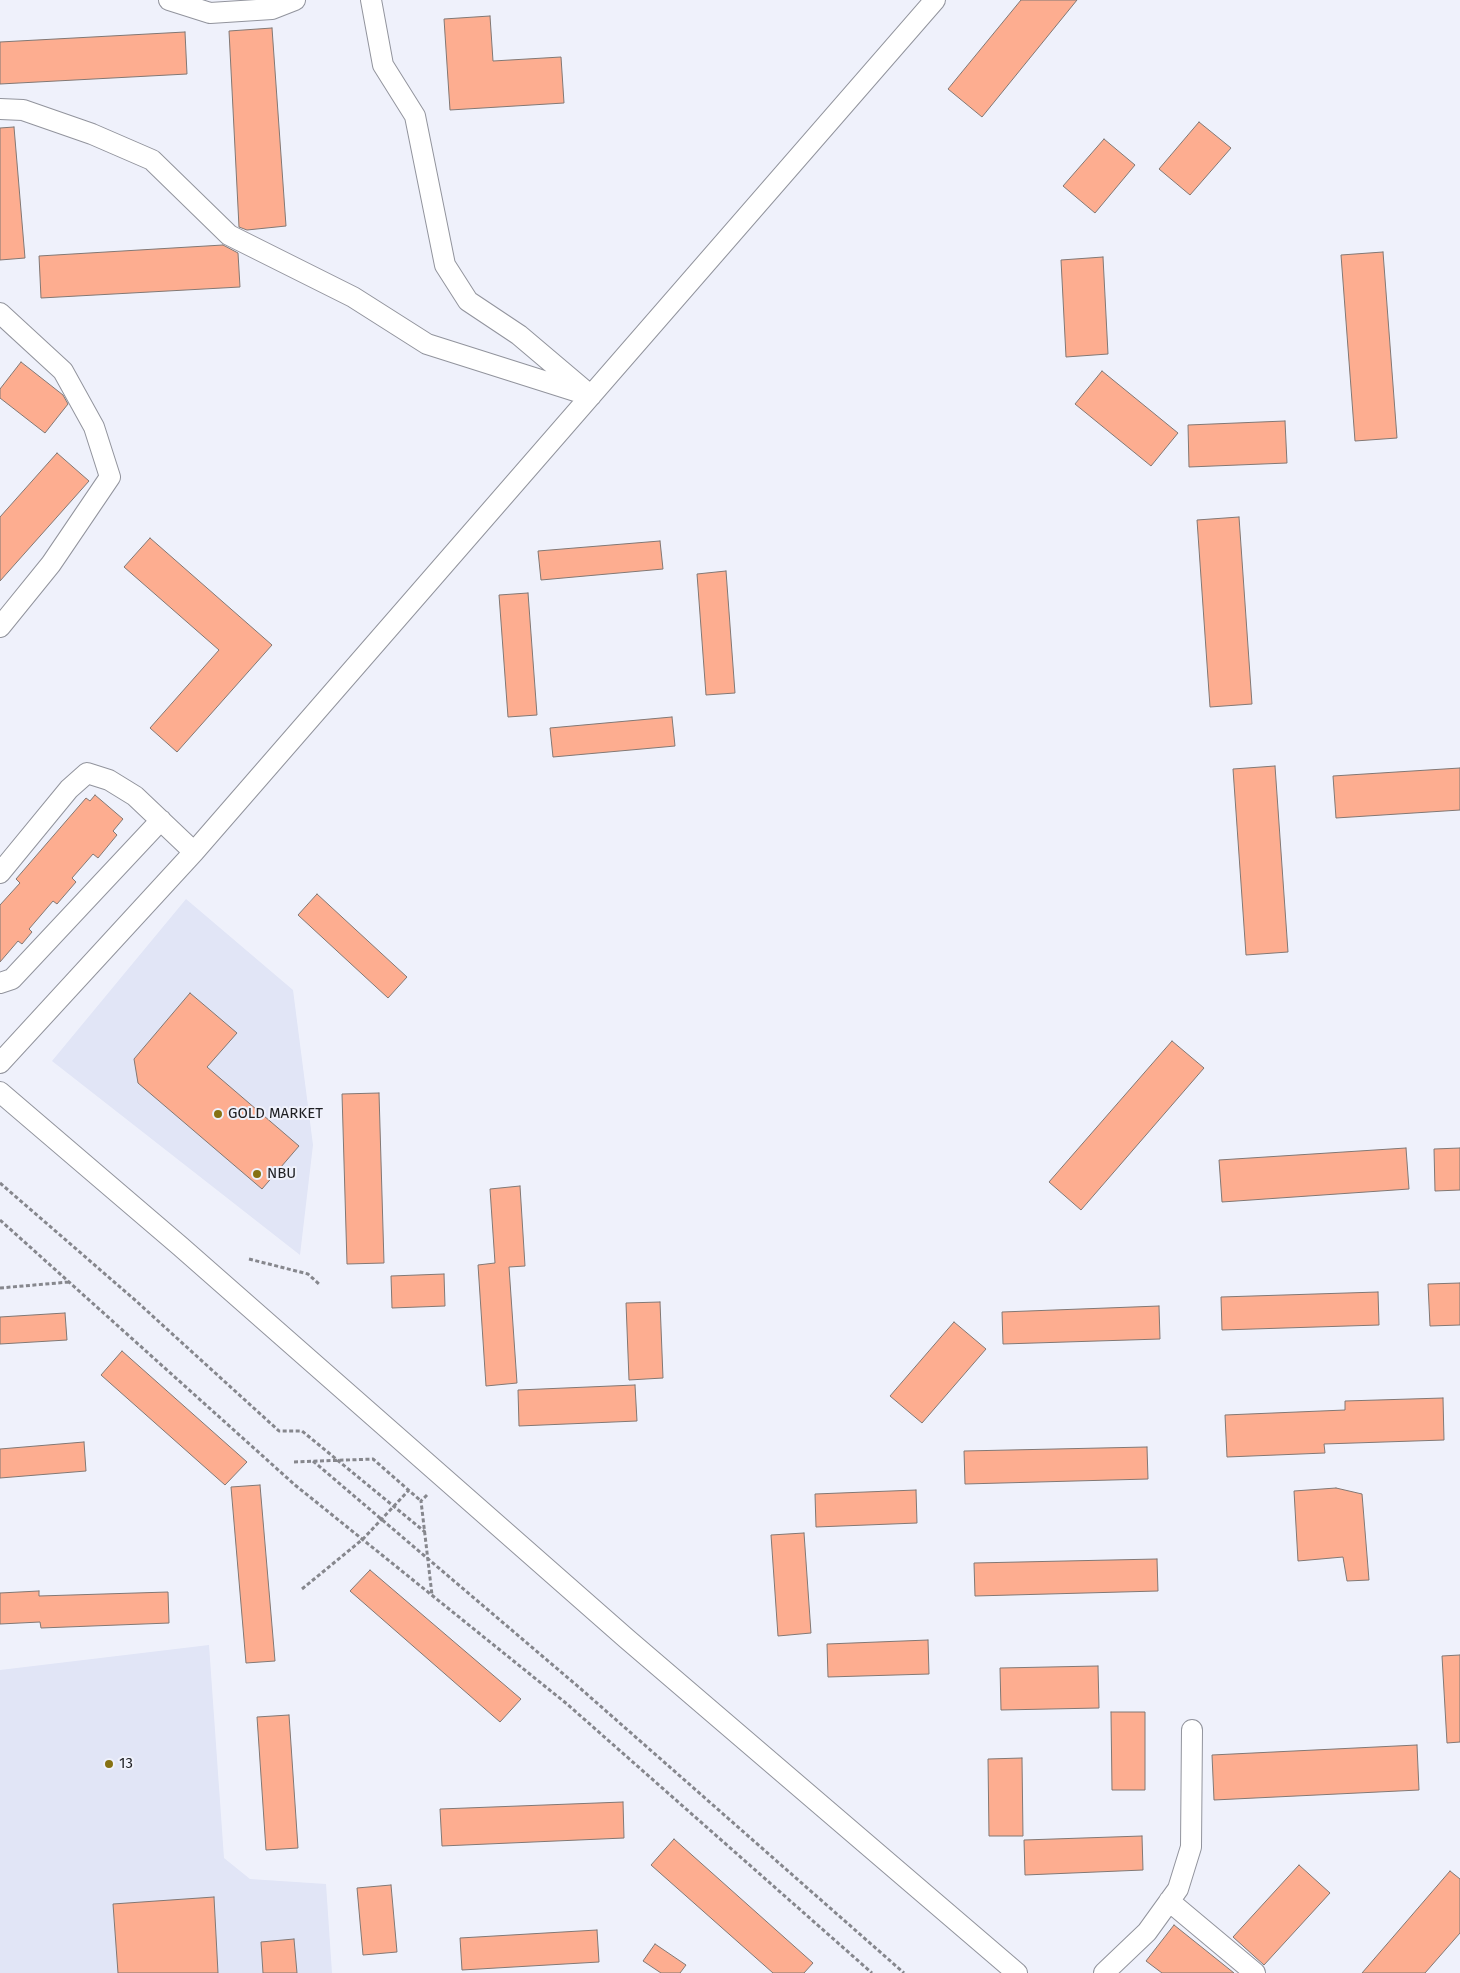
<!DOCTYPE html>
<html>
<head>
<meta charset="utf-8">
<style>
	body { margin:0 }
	canvas { display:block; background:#eff1fb }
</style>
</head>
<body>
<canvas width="1460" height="1973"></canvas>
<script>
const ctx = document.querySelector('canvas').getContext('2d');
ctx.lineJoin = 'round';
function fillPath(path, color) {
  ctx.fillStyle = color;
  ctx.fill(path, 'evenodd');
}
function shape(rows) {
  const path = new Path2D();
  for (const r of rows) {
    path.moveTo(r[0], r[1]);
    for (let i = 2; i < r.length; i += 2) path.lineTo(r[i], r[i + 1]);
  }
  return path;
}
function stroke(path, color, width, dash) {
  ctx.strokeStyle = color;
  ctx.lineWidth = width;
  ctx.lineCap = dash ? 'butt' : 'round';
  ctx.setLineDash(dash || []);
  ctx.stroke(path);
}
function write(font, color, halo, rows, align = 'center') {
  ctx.font = font + ' "Fira Sans",sans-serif';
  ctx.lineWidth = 4;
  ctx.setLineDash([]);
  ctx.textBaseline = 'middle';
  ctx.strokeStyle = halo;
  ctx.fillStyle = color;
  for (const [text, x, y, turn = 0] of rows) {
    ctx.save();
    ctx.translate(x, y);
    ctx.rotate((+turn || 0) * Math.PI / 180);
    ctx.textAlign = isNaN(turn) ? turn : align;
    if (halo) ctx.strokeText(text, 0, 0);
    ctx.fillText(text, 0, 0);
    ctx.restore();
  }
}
fillPath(shape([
	[186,899,293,990,313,1145,300,1255,52,1061],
	[209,1645,224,1858,250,1879,326,1884,332,1973,0,1973,0,1670]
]), '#e1e5f6');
const building = shape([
	[1021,0,1077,0,982,117,948,89,1021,0],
	[490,16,493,61,561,57,564,103,450,110,444,19,490,16],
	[272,28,286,226,247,230,239,227,229,31,272,28],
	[185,32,187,74,0,84,0,42,185,32],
	[1199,122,1231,148,1190,195,1159,169,1199,122],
	[14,127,25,258,0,260,0,128,14,127],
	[1104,139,1135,165,1095,213,1063,186,1104,139],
	[223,245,238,253,240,287,41,298,39,256,223,245],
	[1383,252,1397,438,1355,441,1341,255,1383,252],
	[1103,257,1108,354,1066,357,1061,260,1103,257],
	[21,362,63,395,68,404,45,433,0,398,0,389,21,362],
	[1102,371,1178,433,1151,466,1075,404,1102,371],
	[1285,421,1287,463,1189,467,1188,425,1285,421],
	[57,453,89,481,0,581,0,517,57,453],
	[1239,517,1252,704,1210,707,1197,520,1239,517],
	[150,538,272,645,177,752,150,728,219,650,124,567,150,538],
	[660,541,663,569,541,580,538,551,660,541],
	[726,571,735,693,706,695,697,574,726,571],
	[528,593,537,715,508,717,499,595,528,593],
	[672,717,675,746,553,757,550,728,672,717],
	[1275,766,1288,952,1246,955,1233,769,1275,766],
	[1460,768,1460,810,1336,818,1333,776,1460,768],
	[95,795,123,819,113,831,117,835,98,858,93,854,72,878,76,882,57,904,53,901,29,929,32,932,22,944,18,941,0,962,0,905,20,883,16,879,86,798,90,801,95,795],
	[317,894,407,977,388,998,298,915,317,894],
	[190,993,237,1033,207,1067,299,1146,262,1189,138,1083,134,1059,190,993],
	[1172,1041,1204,1068,1081,1210,1049,1182,1172,1041],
	[379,1093,384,1263,347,1264,342,1094,379,1093],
	[1406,1148,1409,1189,1222,1202,1219,1160,1406,1148],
	[1460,1148,1460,1190,1435,1191,1434,1149,1460,1148],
	[520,1186,525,1266,509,1267,517,1383,486,1386,478,1265,495,1263,490,1189,520,1186],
	[444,1274,445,1306,392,1308,391,1276,444,1274],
	[1460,1283,1460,1325,1430,1326,1428,1284,1460,1283],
	[1378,1292,1379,1325,1222,1330,1221,1297,1378,1292],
	[660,1302,663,1378,629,1380,626,1303,660,1302],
	[1159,1306,1160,1339,1003,1344,1002,1312,1159,1306],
	[65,1313,67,1340,0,1344,0,1317,65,1313],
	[954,1322,986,1349,922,1423,890,1396,954,1322],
	[122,1351,247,1462,225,1485,101,1375,122,1351],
	[635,1385,637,1421,519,1426,518,1390,635,1385],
	[1443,1398,1444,1440,1324,1444,1325,1453,1227,1457,1225,1415,1345,1410,1345,1401,1443,1398],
	[84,1442,86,1471,0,1478,0,1449,84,1442],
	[1147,1447,1148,1479,965,1484,964,1451,1147,1447],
	[260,1485,275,1661,246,1663,231,1487,260,1485],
	[1336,1488,1362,1494,1369,1580,1347,1581,1343,1557,1298,1561,1294,1491,1336,1488],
	[916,1490,917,1523,816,1527,815,1494,916,1490],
	[804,1533,811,1633,778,1636,771,1535,804,1533],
	[1157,1559,1158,1591,975,1596,974,1563,1157,1559],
	[370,1570,521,1699,500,1722,350,1591,370,1570],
	[39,1591,39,1596,168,1592,169,1623,41,1628,40,1622,0,1624,0,1593,39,1591],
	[928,1640,929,1674,828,1677,827,1644,928,1640],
	[1460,1655,1460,1742,1447,1743,1442,1656,1460,1655],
	[1098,1666,1099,1708,1001,1710,1000,1668,1098,1666],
	[1111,1712,1145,1712,1145,1790,1112,1790,1111,1712],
	[289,1715,298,1848,266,1850,257,1717,289,1715],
	[1417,1745,1419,1790,1214,1800,1212,1755,1417,1745],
	[1022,1758,1023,1836,989,1836,988,1759,1022,1758],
	[623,1802,624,1838,442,1846,440,1809,623,1802],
	[1142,1836,1143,1870,1025,1875,1024,1840,1142,1836],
	[674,1839,813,1963,804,1973,773,1973,651,1865,674,1839],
	[1299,1865,1330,1893,1264,1965,1233,1937,1299,1865],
	[1450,1871,1460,1879,1460,1933,1425,1973,1362,1973,1450,1871],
	[391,1885,397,1952,363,1955,357,1888,391,1885],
	[214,1897,218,1973,118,1973,113,1904,214,1897],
	[1174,1925,1234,1973,1162,1973,1146,1961,1174,1925],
	[597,1930,599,1962,462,1970,460,1938,597,1930],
	[294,1939,297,1973,263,1973,261,1942,294,1939],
	[655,1944,686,1965,680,1973,661,1973,643,1961,655,1944]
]);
fillPath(building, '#fdad90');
stroke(building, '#827874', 1);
const minor = shape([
	[169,0,210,13,272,9,295,0],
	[371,0,383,65,415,116,445,265,468,301,519,335,584,390],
	[0,109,23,110,92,134,152,160,229,235,353,297,427,344,591,396],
	[0,313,63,371,94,427,110,477,51,564,0,627],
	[0,873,69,789,87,773,109,780,135,796,194,852],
	[0,983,12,979,161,820],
	[0,1063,194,852,935,0],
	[0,1092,180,1246,627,1639,1017,1973],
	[1169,1901,1255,1973],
	[1104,1973,1147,1932,1178,1889,1191,1847,1192,1730]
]);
stroke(minor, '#92949d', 22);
stroke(shape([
	[0,1183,135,1300,279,1431,302,1431,425,1532],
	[0,1220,295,1485,567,1704,872,1973],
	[249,1259,308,1274,319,1284],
	[0,1288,69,1282],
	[313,1461,581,1689,904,1973],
	[294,1462,373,1459,421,1501],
	[427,1495,421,1501,432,1595],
	[302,1589,363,1539,409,1490]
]), '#86878d', 3, [4, 2.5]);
stroke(minor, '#fff', 20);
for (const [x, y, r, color] of [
	[218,1114,5,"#867112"],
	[257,1174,5,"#867112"],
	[109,1764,5,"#867112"]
]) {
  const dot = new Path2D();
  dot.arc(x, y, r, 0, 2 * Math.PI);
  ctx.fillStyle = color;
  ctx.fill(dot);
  stroke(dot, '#eff1fb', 2);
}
write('15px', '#1e1f22', '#eff1fb', [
	["GOLD MARKET",228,1114],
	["NBU",267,1174],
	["13",119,1764]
], 'left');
</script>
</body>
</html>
